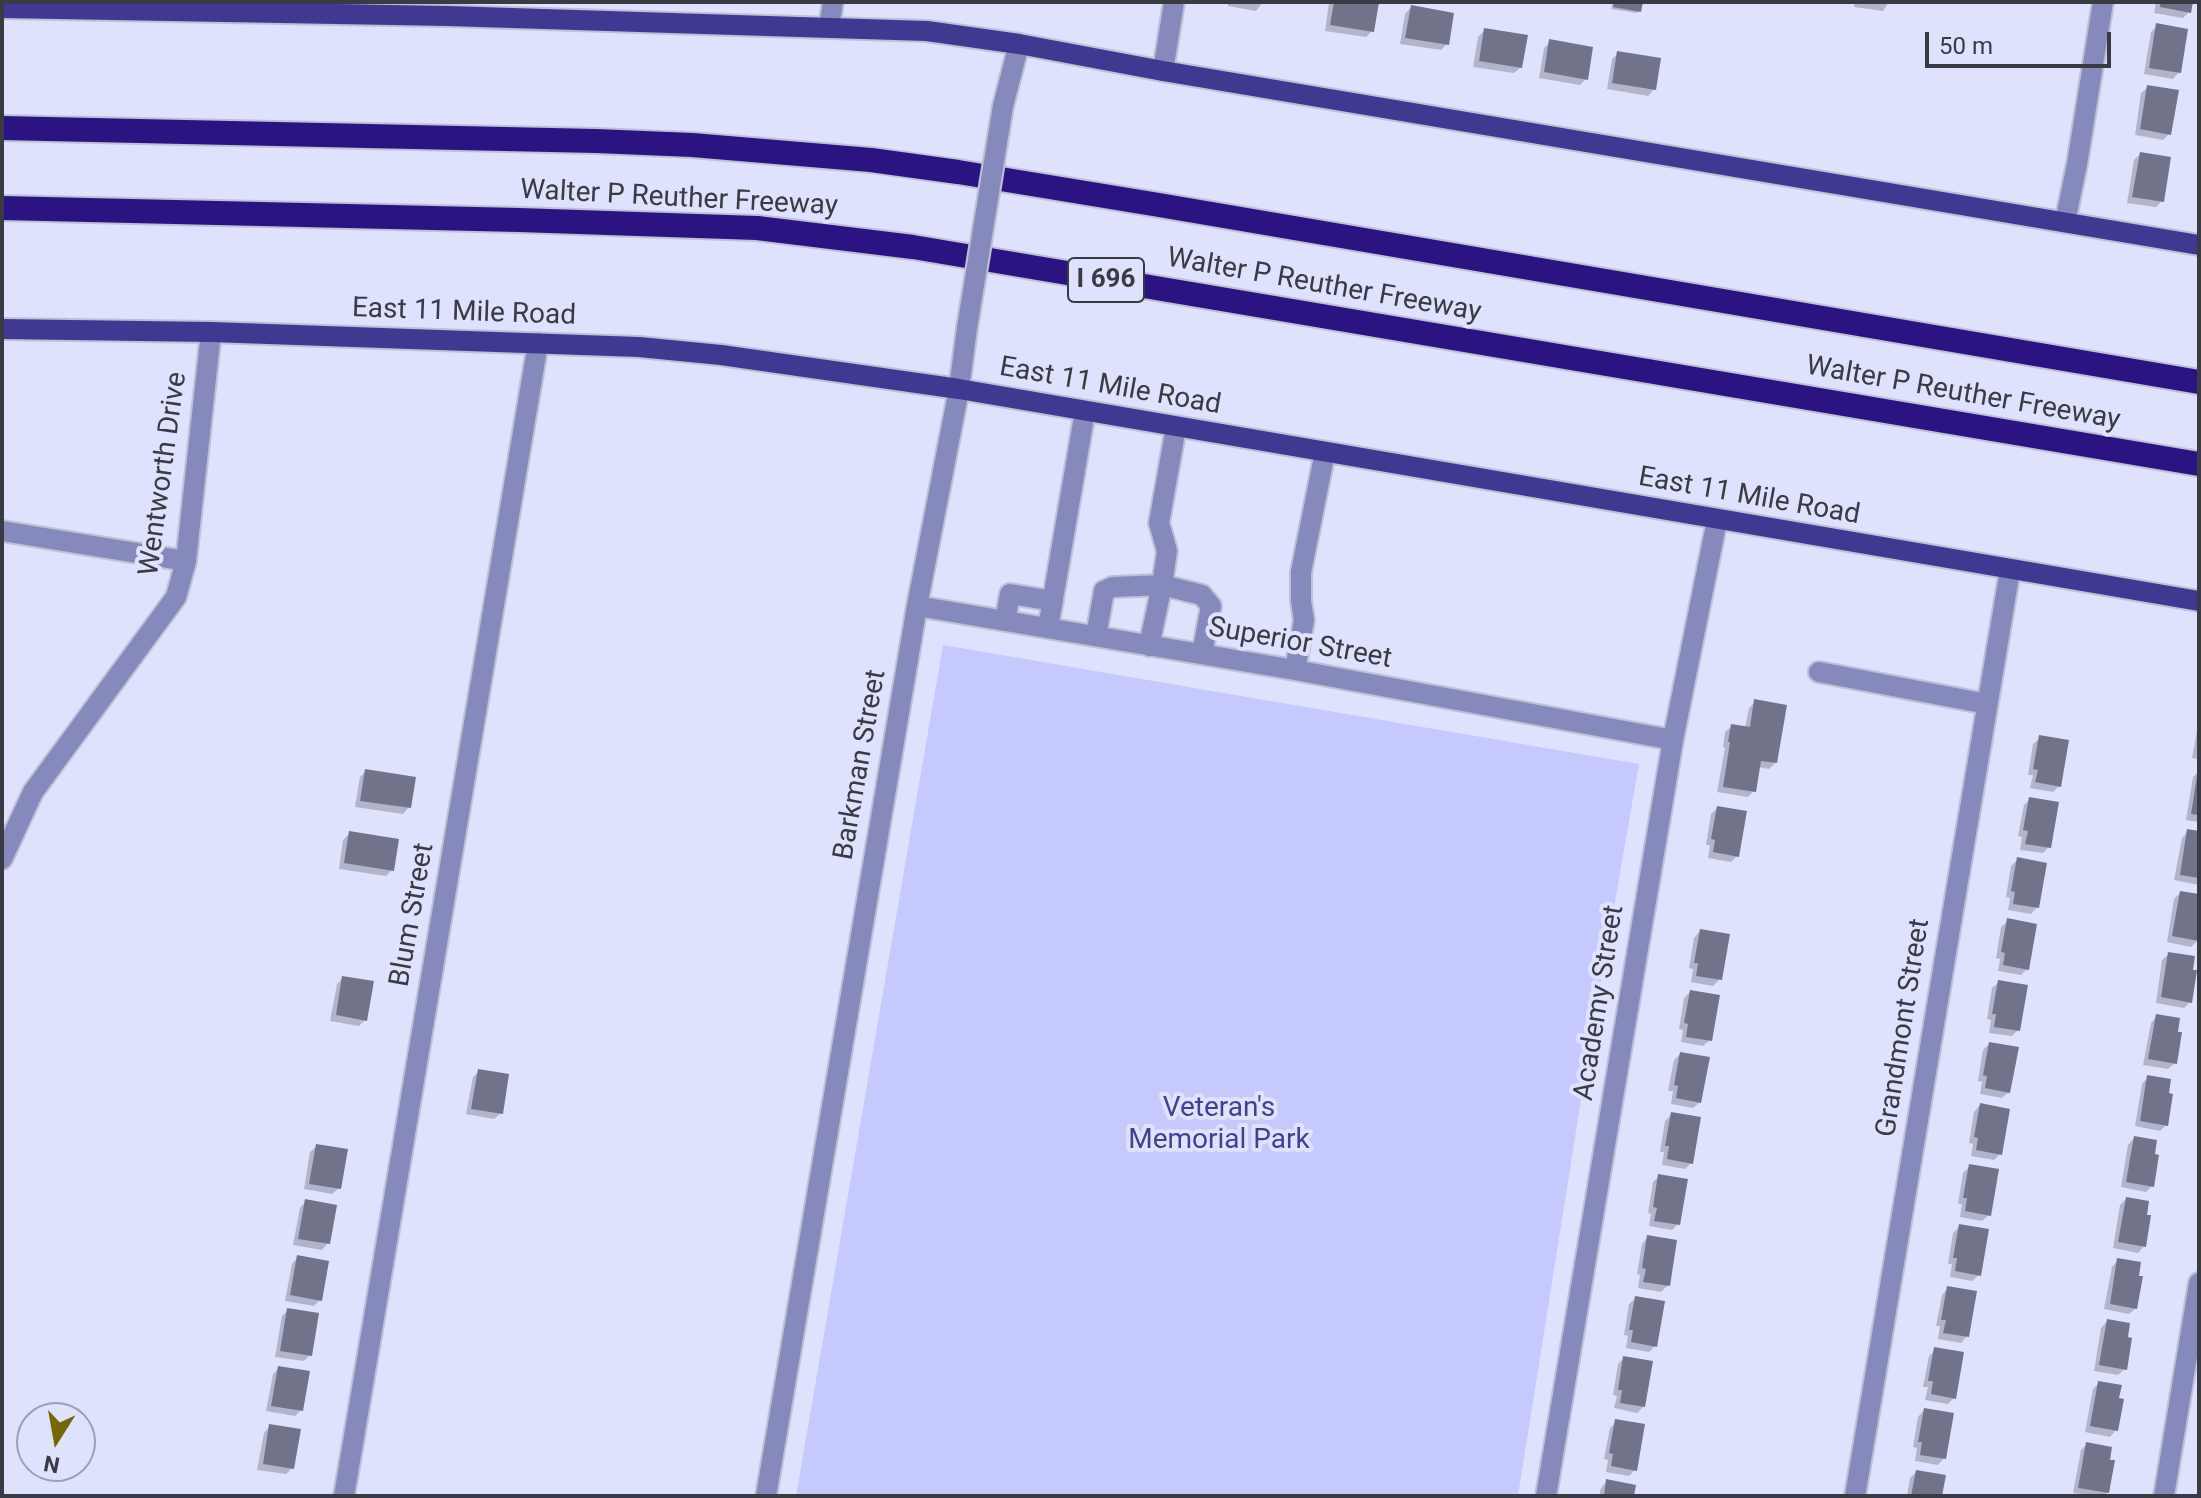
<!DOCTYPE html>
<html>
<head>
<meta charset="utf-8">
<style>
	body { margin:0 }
	#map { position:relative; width:2201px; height:1498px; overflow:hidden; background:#dfe2fc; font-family:Roboto,sans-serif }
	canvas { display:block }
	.frame { position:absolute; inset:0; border:4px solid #393a44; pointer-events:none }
	.north { position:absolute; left:16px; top:1402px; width:80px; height:80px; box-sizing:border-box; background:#dfe2fc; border:2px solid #9d9fb2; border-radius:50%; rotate:191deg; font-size:22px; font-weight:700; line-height:32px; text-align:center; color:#393a44 }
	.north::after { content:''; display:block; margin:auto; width:28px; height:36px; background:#756800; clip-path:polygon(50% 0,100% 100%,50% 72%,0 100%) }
	.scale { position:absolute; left:1925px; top:32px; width:186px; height:36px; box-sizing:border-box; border:4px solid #393a44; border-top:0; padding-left:10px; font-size:24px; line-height:28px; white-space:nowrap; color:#393a44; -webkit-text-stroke:6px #dfe2fc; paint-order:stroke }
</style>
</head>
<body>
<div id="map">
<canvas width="2201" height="1498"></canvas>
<div class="frame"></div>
<div class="north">N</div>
<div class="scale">50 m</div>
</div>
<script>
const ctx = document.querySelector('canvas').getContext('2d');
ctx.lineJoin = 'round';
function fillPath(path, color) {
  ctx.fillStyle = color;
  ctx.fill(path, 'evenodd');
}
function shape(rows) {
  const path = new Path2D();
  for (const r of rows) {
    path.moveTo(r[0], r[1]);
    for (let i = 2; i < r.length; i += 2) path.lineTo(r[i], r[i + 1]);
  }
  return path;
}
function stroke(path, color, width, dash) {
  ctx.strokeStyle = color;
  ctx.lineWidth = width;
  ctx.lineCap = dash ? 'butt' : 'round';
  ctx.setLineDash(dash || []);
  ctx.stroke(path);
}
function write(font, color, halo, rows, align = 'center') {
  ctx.font = font + ' Roboto,sans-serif';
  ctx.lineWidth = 8;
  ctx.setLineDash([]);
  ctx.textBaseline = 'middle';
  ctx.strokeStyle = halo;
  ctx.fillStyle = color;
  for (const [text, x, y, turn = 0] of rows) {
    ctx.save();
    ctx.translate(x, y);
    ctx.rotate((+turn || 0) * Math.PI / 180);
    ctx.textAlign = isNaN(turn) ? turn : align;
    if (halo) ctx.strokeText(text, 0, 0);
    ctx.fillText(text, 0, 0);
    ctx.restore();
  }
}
fillPath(shape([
	[943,645,1639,764,1588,1056,1518,1496,796,1496]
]), '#c5c9fe');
fillPath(shape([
	[1228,2,1263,2,1256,11,1228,6],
	[1329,2,1377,2,1372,31,1366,37,1325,31],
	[1613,2,1641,2,1639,11,1637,13,1611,9],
	[1855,2,1889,2,1883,11,1854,7],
	[2156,2,2191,2,2189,12,2183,18,2154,13],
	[1411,7,1447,44,1441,50,1400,44,1405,14],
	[2157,26,2179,72,2173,79,2144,74,2151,32],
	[1485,30,1521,67,1514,73,1473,67,1478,37],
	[1550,42,1586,79,1580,85,1539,78,1544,48],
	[1618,53,1654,89,1648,96,1607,89,1612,59],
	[2148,87,2169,134,2163,140,2135,135,2141,93],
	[2140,154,2162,201,2156,207,2127,203,2134,160],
	[1755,702,1776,762,1769,769,1758,767,1754,791,1748,797,1717,792,1725,748,1723,747,1725,732,1732,726,1745,728,1749,708],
	[2199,720,2199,759,2192,758],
	[2040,738,2059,786,2053,792,2030,788,2033,775,2028,775,2033,744],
	[366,771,409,807,403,814,355,807,360,777],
	[2199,771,2199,822,2186,820,2193,777],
	[2030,799,2049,847,2043,853,2020,850,2022,837,2018,836,2024,805],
	[1717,808,1737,856,1731,862,1708,858,1710,845,1706,845,1711,814],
	[2188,831,2199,833,2199,885,2174,880,2182,838],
	[350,833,392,870,386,876,339,869,343,840],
	[2018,859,2037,907,2031,914,2008,910,2010,898,2006,897,2011,866],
	[2180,893,2199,896,2199,933,2198,940,2191,947,2167,942,2174,899],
	[2008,921,2027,969,2021,975,1998,971,2000,959,1996,958,2001,927],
	[1700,931,1720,979,1713,986,1691,982,1693,969,1689,968,1694,938],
	[2169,954,2190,1002,2184,1008,2156,1003,2162,960],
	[343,978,365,1020,359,1026,330,1021,337,984],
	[1999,982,2018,1030,2012,1036,1989,1033,1991,1020,1987,1019,1992,988],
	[1690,992,1710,1040,1703,1046,1681,1042,1683,1030,1679,1029,1684,998],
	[2157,1016,2175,1063,2168,1069,2143,1065,2151,1023],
	[1989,1044,2009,1092,2002,1098,1980,1094,1982,1082,1978,1081,1983,1050],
	[1680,1054,1700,1102,1693,1108,1671,1104,1673,1091,1668,1091,1674,1060],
	[479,1071,501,1113,494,1119,466,1114,473,1077],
	[2148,1077,2166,1125,2160,1131,2135,1126,2142,1084],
	[1980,1105,2000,1154,1994,1160,1971,1156,1973,1144,1969,1143,1974,1112],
	[1672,1114,1691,1163,1685,1169,1662,1165,1664,1152,1660,1152,1665,1121],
	[2134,1138,2152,1186,2146,1192,2121,1187,2128,1145],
	[317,1146,339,1188,332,1194,304,1189,310,1152],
	[1969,1167,1989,1215,1982,1221,1960,1217,1962,1204,1958,1204,1963,1173],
	[1659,1176,1678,1224,1672,1230,1649,1226,1651,1214,1648,1213,1653,1182],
	[2126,1199,2144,1246,2138,1253,2113,1248,2120,1205],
	[306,1201,328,1243,322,1250,293,1245,300,1208],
	[1959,1227,1979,1275,1972,1281,1950,1277,1952,1264,1948,1264,1953,1233],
	[1648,1237,1668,1285,1661,1292,1638,1288,1640,1275,1637,1274,1642,1244],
	[298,1257,320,1300,314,1306,285,1301,292,1264],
	[2118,1260,2136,1308,2129,1314,2104,1309,2112,1267],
	[1948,1288,1967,1336,1961,1343,1938,1339,1940,1326,1936,1326,1942,1295],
	[1636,1298,1655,1346,1649,1352,1626,1348,1628,1336,1624,1335,1629,1304],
	[288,1310,310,1355,304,1361,275,1357,282,1316],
	[2107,1321,2125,1338,2125,1369,2118,1375,2094,1371,2101,1328],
	[1935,1350,1954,1398,1948,1404,1925,1400,1928,1387,1923,1387,1929,1356],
	[1624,1358,1644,1406,1637,1413,1614,1408,1617,1396,1613,1395,1618,1364],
	[279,1368,301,1410,295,1416,266,1411,273,1374],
	[2099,1383,2117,1400,2116,1430,2110,1437,2085,1432,2093,1389],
	[1924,1410,1944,1458,1938,1465,1915,1461,1917,1448,1913,1447,1918,1417],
	[1616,1422,1635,1470,1629,1476,1606,1472,1608,1460,1604,1459,1610,1428],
	[270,1426,292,1468,286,1474,257,1470,264,1433],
	[2087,1444,2108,1492,2103,1496,2073,1493,2081,1450],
	[1916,1472,1940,1496,1907,1496,1910,1478],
	[1607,1481,1632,1496,1599,1496,1601,1488]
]), '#0003');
fillPath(shape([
	[1334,2,1379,2,1374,32,1330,25],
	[1614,2,1643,2,1641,12,1613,7],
	[2160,2,2193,2,2191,13,2160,7],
	[1411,5,1454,13,1449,45,1405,38],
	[2156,23,2188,29,2181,73,2149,68],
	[1484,28,1528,35,1522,68,1479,61],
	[1549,39,1593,47,1588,80,1544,72],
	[1617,51,1661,58,1656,90,1612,83],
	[2147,85,2179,90,2171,135,2140,129],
	[2140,152,2171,157,2164,202,2132,197],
	[1754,699,1787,705,1777,763,1761,761,1756,792,1723,787,1730,742,1728,742,1731,724,1750,727],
	[2039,735,2069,740,2061,787,2035,782,2038,770,2033,769],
	[365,769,416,777,411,808,360,801],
	[2197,776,2199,776,2199,815,2191,814],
	[2029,797,2059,802,2051,848,2025,844,2028,831,2023,830],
	[1717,806,1747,811,1739,857,1713,852,1715,840,1711,839],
	[2187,829,2199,831,2199,878,2180,875],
	[349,831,399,839,394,871,344,863],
	[2017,857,2047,863,2039,908,2013,904,2015,892,2011,891],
	[2180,891,2199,894,2199,941,2172,936],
	[2007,918,2037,924,2029,970,2003,965,2005,953,2001,952],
	[1700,929,1730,934,1722,980,1696,976,1698,963,1694,963],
	[2168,952,2195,956,2193,970,2197,970,2192,1003,2161,997],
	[342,976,374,981,367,1021,336,1015],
	[1998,980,2028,985,2020,1031,1994,1027,1996,1014,1992,1014],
	[1690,990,1720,995,1712,1041,1686,1037,1688,1024,1684,1023],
	[2156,1014,2180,1018,2178,1032,2182,1032,2177,1064,2148,1059],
	[1989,1042,2019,1047,2010,1093,1985,1088,1987,1076,1983,1075],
	[1680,1052,1710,1057,1701,1103,1676,1098,1678,1086,1674,1085],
	[478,1069,509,1074,503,1114,471,1109],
	[2147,1075,2171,1079,2169,1093,2173,1094,2168,1126,2140,1121],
	[1980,1103,2010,1109,2002,1155,1976,1150,1978,1138,1974,1137],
	[1671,1112,1701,1117,1693,1164,1667,1159,1669,1146,1665,1146],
	[2134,1136,2157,1140,2155,1154,2159,1155,2154,1187,2126,1182],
	[316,1144,348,1149,341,1189,309,1184],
	[1969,1164,1999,1169,1991,1216,1965,1211,1967,1198,1963,1198],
	[1658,1174,1688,1179,1680,1225,1654,1221,1657,1208,1653,1207],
	[2126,1197,2149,1201,2147,1215,2151,1215,2146,1247,2118,1242],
	[305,1199,337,1205,330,1244,298,1239],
	[1959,1224,1989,1229,1981,1276,1955,1271,1957,1258,1953,1258],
	[1647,1235,1677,1240,1670,1286,1643,1282,1646,1269,1642,1268],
	[297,1255,329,1261,322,1301,290,1295],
	[2117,1258,2141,1262,2139,1276,2143,1276,2137,1309,2110,1304],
	[1947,1286,1977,1291,1969,1337,1943,1333,1946,1320,1941,1320],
	[1635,1296,1665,1301,1657,1347,1631,1342,1633,1330,1629,1330],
	[287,1308,319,1313,312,1356,280,1351],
	[2107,1319,2130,1323,2128,1337,2132,1338,2127,1370,2099,1365],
	[1934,1347,1964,1352,1956,1399,1931,1394,1933,1381,1928,1381],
	[1623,1356,1653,1361,1645,1407,1620,1403,1622,1390,1618,1390],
	[278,1366,310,1371,303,1411,271,1406],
	[2098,1381,2122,1385,2119,1398,2124,1399,2118,1431,2090,1426],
	[1924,1408,1954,1413,1946,1459,1920,1455,1922,1442,1918,1442],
	[1615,1419,1645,1424,1637,1471,1611,1466,1613,1454,1609,1453],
	[269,1424,301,1429,294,1469,263,1464],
	[2086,1442,2112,1447,2110,1460,2115,1460,2109,1493,2078,1488],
	[1916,1470,1946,1475,1942,1496,1911,1496],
	[1606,1479,1636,1485,1634,1496,1604,1496]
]), '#71738a');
const minor = shape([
	[829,27,833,2],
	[1163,71,1174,2],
	[1003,106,1019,44],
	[2065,222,2077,164,2103,2],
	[2,531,186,561],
	[917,606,1295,670,1673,740],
	[1005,621,1010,594,1053,601],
	[1048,628,1085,411],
	[1096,636,1104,591,1113,587,1162,585,1167,551,1159,523,1176,427],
	[1149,646,1162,585,1202,595,1211,606,1202,654],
	[1295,670,1304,620,1301,601,1301,572,1325,452],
	[1819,672,1987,704],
	[2,859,33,792,176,597,186,561,211,332],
	[344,1496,538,343],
	[766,1496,917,606,959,389,967,328],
	[1546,1496,1673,740,1717,520],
	[1855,1496,2010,570],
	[2164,1496,2199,1283]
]);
const major = shape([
	[2,8,448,16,927,31,1019,44,1163,71,2199,245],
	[2,329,211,332,639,347,721,355,959,389,2199,601]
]);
const highway = shape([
	[2,128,596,141,692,145,871,160,958,172,1159,205,2199,382],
	[2,208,519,220,757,228,913,247,2199,464]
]);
stroke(minor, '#bec0d7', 24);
stroke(major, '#bec0d7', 24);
stroke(highway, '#bec0d7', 28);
stroke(minor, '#8689bb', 20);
stroke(major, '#3f3992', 20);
stroke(highway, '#2b1381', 24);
const minorBridge = shape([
	[967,328,1003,106]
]);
stroke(minorBridge, '#bec0d7', 24, []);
stroke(minorBridge, '#8689bb', 20);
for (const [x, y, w] of [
	[1106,280,76]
]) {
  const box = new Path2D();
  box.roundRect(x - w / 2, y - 22, w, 44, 6);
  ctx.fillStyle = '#dfe2fc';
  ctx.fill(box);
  stroke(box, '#393a44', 2);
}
write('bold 26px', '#393a44', null, [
	["I 696",1106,280]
]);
write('28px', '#393a44', '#dfe2fc', [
	["Walter P Reuther Freeway",679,199,3],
	["Walter P Reuther Freeway",1324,286,10],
	["East 11 Mile Road",464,313,2],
	["East 11 Mile Road",1110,387,10],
	["Walter P Reuther Freeway",1963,394,10],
	["Wentworth Drive",164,474,-82],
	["East 11 Mile Road",1749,497,10],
	["Superior Street",1300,644,10],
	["Barkman Street",861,765,-80],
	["Blum Street",413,915,-80],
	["Academy Street",1600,1003,-81],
	["Grandmont Street",1904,1028,-81]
]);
write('28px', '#433f95', '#dfe2fc', [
	["Veteran's",1219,1109],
	["Memorial Park",1219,1141]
]);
</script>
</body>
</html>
